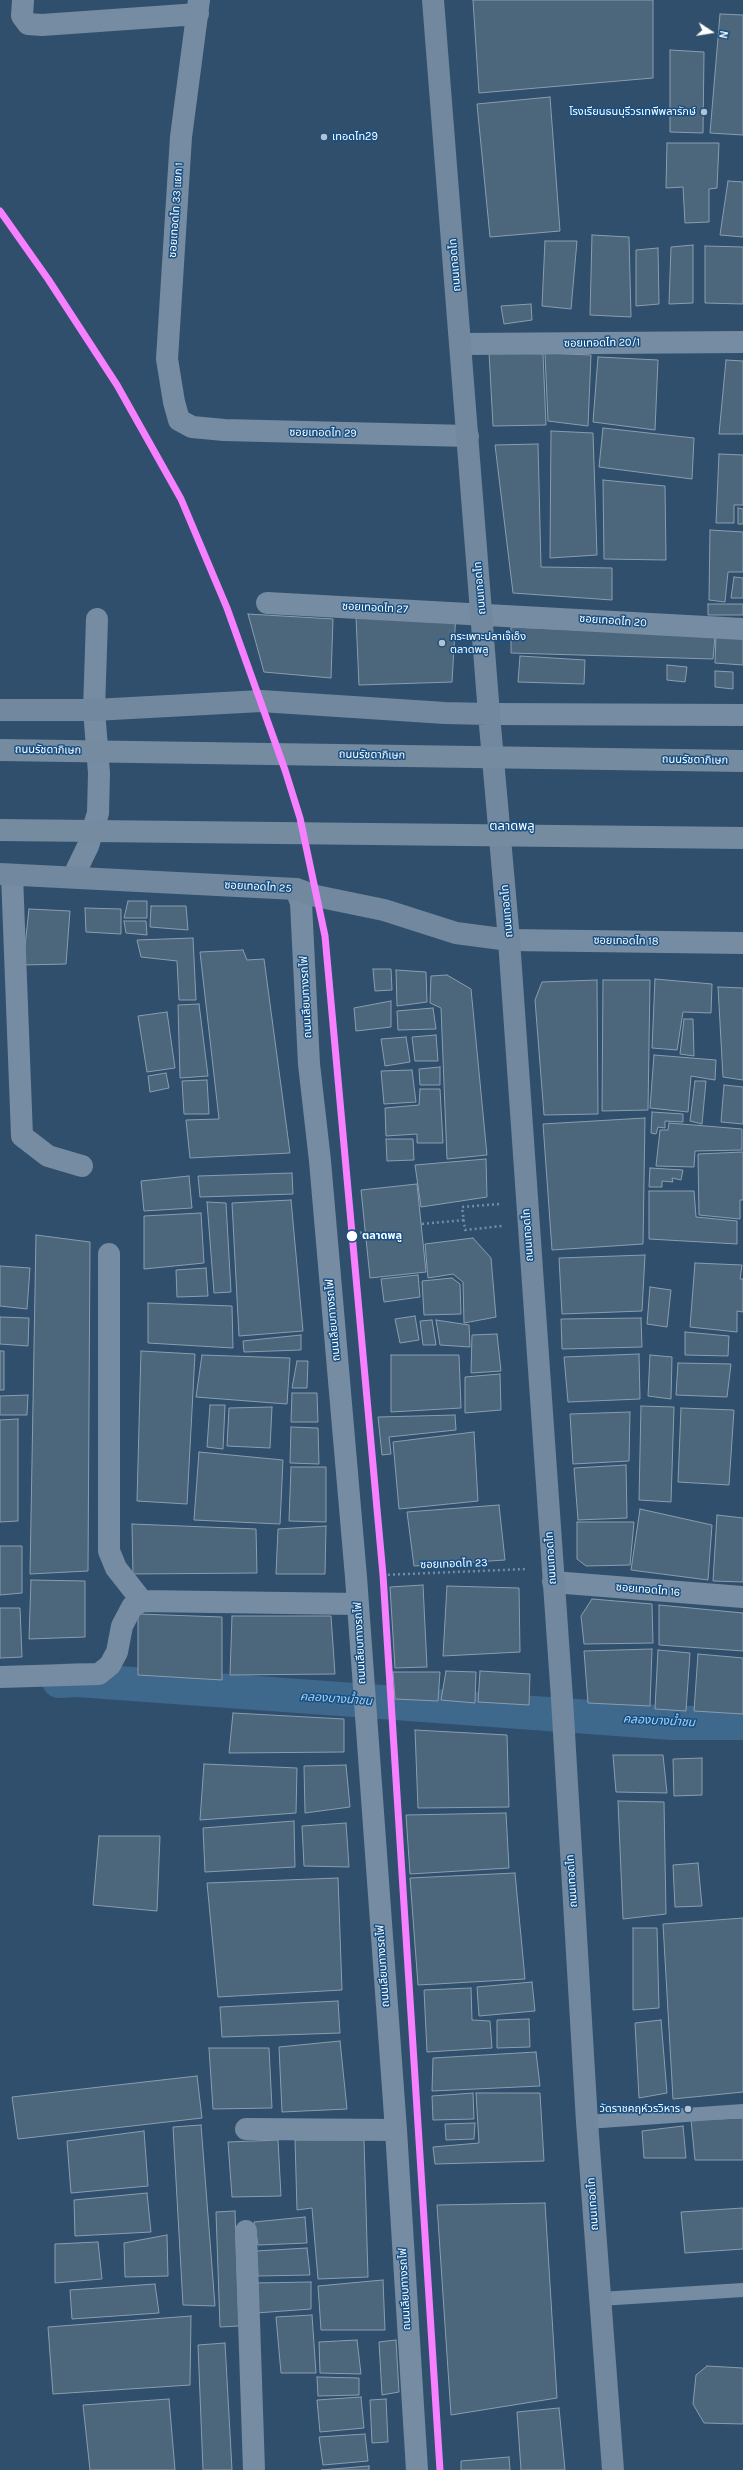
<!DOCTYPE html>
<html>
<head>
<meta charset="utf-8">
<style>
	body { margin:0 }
	#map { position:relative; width:743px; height:2470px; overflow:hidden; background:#304f6c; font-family:Karla,sans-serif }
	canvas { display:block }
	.north { position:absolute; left:691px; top:12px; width:40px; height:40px; -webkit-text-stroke:3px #175084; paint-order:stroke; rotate:102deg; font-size:11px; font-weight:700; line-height:16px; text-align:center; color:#fff }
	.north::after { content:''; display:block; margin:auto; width:14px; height:18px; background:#fff; clip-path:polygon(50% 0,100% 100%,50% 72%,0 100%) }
</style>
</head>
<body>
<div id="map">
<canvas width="743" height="2470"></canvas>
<div class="north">N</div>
</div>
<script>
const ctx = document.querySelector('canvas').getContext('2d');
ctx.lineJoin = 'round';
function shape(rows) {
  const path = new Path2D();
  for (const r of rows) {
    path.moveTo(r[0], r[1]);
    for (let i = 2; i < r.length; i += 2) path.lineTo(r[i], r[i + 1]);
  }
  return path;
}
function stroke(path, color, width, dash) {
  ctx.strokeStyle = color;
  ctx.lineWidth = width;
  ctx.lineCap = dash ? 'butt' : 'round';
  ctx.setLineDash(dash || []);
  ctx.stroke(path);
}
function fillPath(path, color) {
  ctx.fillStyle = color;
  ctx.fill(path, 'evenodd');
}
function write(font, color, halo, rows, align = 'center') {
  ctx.font = font + ' Karla,"Noto Sans Thai",sans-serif';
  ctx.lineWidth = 3;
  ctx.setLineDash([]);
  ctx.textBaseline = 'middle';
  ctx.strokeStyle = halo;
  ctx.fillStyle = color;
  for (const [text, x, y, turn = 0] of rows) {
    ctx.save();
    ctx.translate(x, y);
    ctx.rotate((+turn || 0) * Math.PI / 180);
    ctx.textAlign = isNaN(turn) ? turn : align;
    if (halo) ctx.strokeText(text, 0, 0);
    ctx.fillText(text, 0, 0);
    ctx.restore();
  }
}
stroke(shape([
	[59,1681,77,1680,672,1723,743,1723]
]), '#3f688d', 34);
const building = shape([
	[473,0,653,0,653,78,479,93,473,0],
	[720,14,743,15,743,135,710,133,720,14],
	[670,50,704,52,703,133,670,132,670,50],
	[550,97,560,231,490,237,477,104,550,97],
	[667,143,719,143,717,188,709,189,709,222,685,223,683,187,666,188,667,143],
	[728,181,743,182,743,237,720,235,728,181],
	[592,235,629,237,631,317,590,315,592,235],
	[545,241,577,241,571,309,542,306,545,241],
	[693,245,693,303,669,304,671,247,693,245],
	[705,246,743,247,743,304,705,303,705,246],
	[658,248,659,304,636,306,636,250,658,248],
	[531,304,532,320,504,324,501,306,531,304],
	[489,352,543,354,546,425,493,426,489,352],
	[545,353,591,355,588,426,548,421,545,353],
	[598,357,658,360,655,430,593,422,598,357],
	[726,360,743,361,743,434,719,434,726,360],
	[603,428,694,438,692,479,599,467,603,428],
	[551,431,593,433,597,555,550,558,551,431],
	[538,444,541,567,612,568,612,600,513,593,495,445,538,444],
	[719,454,743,455,743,505,734,505,734,523,716,523,719,454],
	[603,480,665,486,666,560,604,559,603,480],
	[738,508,743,509,743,524,738,524,738,508],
	[710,530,743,532,743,572,728,572,725,602,709,600,710,530],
	[734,577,743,578,743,598,731,598,734,577],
	[708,604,743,604,743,615,708,615,708,604],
	[456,613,452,682,359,685,356,617,456,613],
	[248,614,333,619,331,678,264,672,248,614],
	[511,627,715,636,713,659,511,653,511,627],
	[716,636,743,637,743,665,715,663,716,636],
	[520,656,585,660,584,684,518,682,520,656],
	[667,665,687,667,685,682,667,680,667,665],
	[715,671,733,672,733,689,715,687,715,671],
	[128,901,147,901,147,918,124,918,128,901],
	[151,906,186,906,188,930,150,927,151,906],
	[85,908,121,909,121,934,86,932,85,908],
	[29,909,70,911,66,964,23,965,29,909],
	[124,921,146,921,147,935,126,933,124,921],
	[193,938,196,1000,179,1000,177,961,141,957,137,940,193,938],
	[243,950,247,960,264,959,290,1153,190,1158,186,1120,219,1119,200,952,243,950],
	[373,969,391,969,392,990,375,991,373,969],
	[396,970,426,972,427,1002,397,1006,396,970],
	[447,975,471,989,487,1155,447,1159,441,1008,430,1003,431,976,447,975],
	[655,979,712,984,711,1013,683,1012,677,1050,652,1048,655,979],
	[597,980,598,1114,544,1115,535,1000,542,982,597,980],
	[603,980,650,980,648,1110,602,1111,603,980],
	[718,987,743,988,743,1080,723,1077,718,987],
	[391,1001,391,1027,356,1031,354,1008,391,1001],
	[199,1004,208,1076,180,1078,178,1005,199,1004],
	[433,1008,436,1029,398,1030,397,1011,433,1008],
	[167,1012,175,1068,147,1072,138,1016,167,1012],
	[684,1019,693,1019,694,1056,680,1054,684,1019],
	[436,1035,438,1061,415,1061,412,1037,436,1035],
	[406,1037,410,1062,385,1066,381,1039,406,1037],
	[654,1055,716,1060,715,1080,691,1076,688,1112,650,1108,654,1055],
	[440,1067,440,1085,420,1085,419,1069,440,1067],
	[412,1070,416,1102,384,1104,381,1071,412,1070],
	[166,1073,169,1088,150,1092,148,1076,166,1073],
	[207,1080,209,1114,184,1114,182,1081,207,1080],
	[695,1081,706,1081,702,1124,690,1121,695,1081],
	[724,1085,743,1087,743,1124,721,1122,724,1085],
	[420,1089,440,1089,443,1143,417,1143,417,1134,386,1136,385,1108,419,1105,420,1089],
	[652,1112,683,1114,683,1122,665,1121,665,1128,658,1127,656,1134,651,1133,652,1112],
	[645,1118,643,1244,552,1250,543,1124,645,1118],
	[669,1123,742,1129,742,1150,695,1151,694,1167,656,1166,660,1130,668,1130,669,1123],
	[386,1139,413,1139,414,1160,387,1161,386,1139],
	[743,1152,743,1200,740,1200,740,1219,699,1215,698,1154,743,1152],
	[486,1159,487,1197,421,1207,415,1165,486,1159],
	[650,1168,683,1170,681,1180,672,1178,673,1182,662,1181,662,1187,649,1187,650,1168],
	[292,1173,293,1194,200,1197,198,1176,292,1173],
	[189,1176,192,1208,144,1211,141,1181,189,1176],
	[417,1184,426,1272,370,1278,361,1190,417,1184],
	[649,1191,694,1191,696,1217,737,1221,737,1244,649,1239,649,1191],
	[291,1200,303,1331,239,1336,232,1203,291,1200],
	[207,1202,226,1203,231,1292,214,1293,207,1202],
	[201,1213,204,1263,144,1269,144,1216,201,1213],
	[36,1235,90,1242,88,1571,30,1574,36,1235],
	[473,1238,491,1258,496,1317,464,1323,463,1282,453,1274,428,1278,425,1244,473,1238],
	[645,1255,642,1311,562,1314,559,1258,645,1255],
	[695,1263,742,1265,740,1279,743,1279,743,1312,737,1311,737,1332,690,1327,695,1263],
	[0,1266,30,1268,27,1309,0,1306,0,1266],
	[206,1268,208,1296,177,1297,176,1270,206,1268],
	[418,1275,420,1297,384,1302,381,1279,418,1275],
	[452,1278,460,1284,461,1314,424,1315,422,1281,452,1278],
	[650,1287,671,1290,667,1327,647,1324,650,1287],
	[148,1303,232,1306,233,1348,148,1343,148,1303],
	[415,1316,419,1340,400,1343,395,1319,415,1316],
	[0,1317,29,1318,28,1346,0,1344,0,1317],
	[641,1318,642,1347,562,1349,561,1319,641,1318],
	[432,1320,436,1345,423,1345,420,1321,432,1320],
	[436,1320,469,1325,470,1347,440,1345,436,1320],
	[685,1332,729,1336,728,1356,685,1355,685,1332],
	[497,1334,501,1371,471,1373,472,1335,497,1334],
	[301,1335,301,1350,244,1352,243,1341,301,1335],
	[0,1351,4,1351,4,1390,0,1390,0,1351],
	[141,1351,195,1354,187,1504,137,1501,141,1351],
	[639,1354,640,1399,568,1402,564,1357,639,1354],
	[202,1355,290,1358,287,1404,196,1397,202,1355],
	[391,1355,459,1355,461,1408,391,1412,391,1355],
	[650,1355,672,1357,671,1399,648,1396,650,1355],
	[297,1361,308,1361,307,1388,292,1388,297,1361],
	[678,1363,731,1364,727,1397,676,1395,678,1363],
	[500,1374,501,1410,465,1413,465,1377,500,1374],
	[292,1393,317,1393,318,1422,291,1422,292,1393],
	[28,1395,27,1415,0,1415,0,1396,28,1395],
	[210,1405,225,1405,223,1449,207,1447,210,1405],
	[641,1406,674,1407,671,1502,639,1500,641,1406],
	[272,1407,270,1448,227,1446,229,1408,272,1407],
	[681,1408,734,1410,729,1485,678,1482,681,1408],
	[630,1412,629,1461,573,1464,570,1414,630,1412],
	[455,1415,456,1430,389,1437,391,1454,382,1455,378,1417,455,1415],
	[18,1419,18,1521,0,1522,0,1420,18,1419],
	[291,1427,318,1428,319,1464,290,1463,291,1427],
	[474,1432,478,1501,399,1509,393,1442,474,1432],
	[199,1452,283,1460,280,1524,194,1520,199,1452],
	[626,1465,627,1518,578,1520,574,1468,626,1465],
	[291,1467,326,1467,326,1522,289,1521,291,1467],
	[499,1505,505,1560,414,1566,407,1512,499,1505],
	[640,1509,712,1525,708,1580,631,1570,640,1509],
	[717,1515,743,1518,743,1582,713,1581,717,1515],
	[577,1522,634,1522,630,1565,586,1566,577,1559,577,1522],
	[132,1524,256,1529,257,1573,133,1574,132,1524],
	[326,1526,325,1574,276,1574,278,1529,326,1526],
	[0,1546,22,1546,22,1593,0,1595,0,1546],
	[31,1580,85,1581,85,1637,29,1639,31,1580],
	[423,1585,427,1667,395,1668,390,1587,423,1585],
	[447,1586,519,1588,520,1652,443,1656,447,1586],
	[592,1599,652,1604,653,1643,584,1644,581,1616,592,1599],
	[659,1605,743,1613,743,1651,659,1645,659,1605],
	[0,1608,20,1608,22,1657,0,1658,0,1608],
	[138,1614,222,1617,222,1680,138,1675,138,1614],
	[232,1616,331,1616,335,1674,230,1675,232,1616],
	[652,1649,650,1706,588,1703,584,1651,652,1649],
	[658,1650,690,1653,686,1711,655,1709,658,1650],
	[698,1654,743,1658,743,1714,694,1711,698,1654],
	[446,1671,476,1672,475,1703,441,1700,446,1671],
	[480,1671,530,1674,529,1705,478,1702,480,1671],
	[393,1672,440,1672,438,1701,395,1699,393,1672],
	[233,1713,344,1719,344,1752,229,1753,233,1713],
	[415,1730,507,1735,509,1807,418,1808,415,1730],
	[613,1755,663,1755,667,1793,616,1792,613,1755],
	[702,1758,702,1795,674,1796,673,1759,702,1758],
	[204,1764,297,1768,296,1813,200,1820,204,1764],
	[346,1765,350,1807,305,1813,304,1766,346,1765],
	[618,1801,664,1802,666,1914,623,1919,618,1801],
	[506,1813,509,1868,410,1874,406,1815,506,1813],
	[294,1821,295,1867,205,1872,203,1828,294,1821],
	[346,1823,349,1867,304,1866,302,1826,346,1823],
	[99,1836,160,1836,157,1911,93,1905,99,1836],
	[698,1863,702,1906,675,1907,673,1865,698,1863],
	[515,1873,525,1979,418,1985,410,1878,515,1873],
	[338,1878,342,1990,218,1997,207,1883,338,1878],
	[743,1918,743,2092,673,2099,663,1924,743,1918],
	[633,1928,657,1928,659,2008,633,2010,633,1928],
	[532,1982,535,2011,479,2016,477,1987,532,1982],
	[471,1988,472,2020,490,2021,492,2048,427,2052,424,1990,471,1988],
	[338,2001,340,2033,222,2037,220,2007,338,2001],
	[529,2019,530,2047,497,2048,497,2020,529,2019],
	[661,2020,667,2093,639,2098,635,2023,661,2020],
	[340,2041,347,2109,282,2112,279,2047,340,2041],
	[209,2048,269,2048,272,2108,213,2109,209,2048],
	[536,2052,540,2086,432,2091,433,2058,536,2052],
	[197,2076,202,2118,18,2139,12,2097,197,2076],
	[473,2093,474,2119,433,2120,432,2096,473,2093],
	[476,2093,540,2093,544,2161,435,2164,433,2147,479,2143,476,2093],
	[743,2118,743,2160,695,2160,691,2120,743,2118],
	[475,2123,474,2139,446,2140,445,2124,475,2123],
	[201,2125,215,2306,183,2305,173,2127,201,2125],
	[683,2126,686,2158,644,2158,642,2131,683,2126],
	[144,2131,148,2186,71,2193,67,2141,144,2131],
	[278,2140,281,2196,232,2197,228,2142,278,2140],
	[295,2140,364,2140,368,2277,318,2279,312,2208,297,2210,295,2140],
	[147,2193,151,2232,75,2236,74,2200,147,2193],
	[545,2203,557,2398,451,2415,437,2205,545,2203],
	[743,2208,743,2249,685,2253,681,2212,743,2208],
	[235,2211,239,2326,220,2327,216,2212,235,2211],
	[305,2217,307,2243,258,2245,254,2222,305,2217],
	[167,2235,168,2276,125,2277,124,2243,167,2235],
	[98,2242,102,2279,55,2283,55,2244,98,2242],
	[307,2248,310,2275,258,2276,256,2251,307,2248],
	[383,2280,385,2330,321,2330,318,2286,383,2280],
	[311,2282,311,2309,256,2313,253,2283,311,2282],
	[155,2284,159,2313,72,2319,70,2290,155,2284],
	[312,2315,316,2373,281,2373,276,2317,312,2315],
	[191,2316,190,2385,53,2394,48,2327,191,2316],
	[357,2340,361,2374,320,2373,319,2342,357,2340],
	[396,2340,399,2392,382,2395,379,2342,396,2340],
	[225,2343,232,2470,203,2470,198,2345,225,2343],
	[707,2366,743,2368,743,2424,704,2423,693,2404,696,2375,707,2366],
	[317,2377,359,2378,359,2395,318,2396,317,2377],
	[361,2397,364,2428,320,2432,317,2400,361,2397],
	[169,2399,175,2470,90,2470,83,2405,169,2399],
	[386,2399,388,2442,372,2443,370,2400,386,2399],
	[559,2408,565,2470,521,2470,517,2412,559,2408],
	[365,2434,368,2461,323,2465,319,2437,365,2434],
	[509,2457,510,2470,461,2470,461,2461,509,2457],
	[369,2466,369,2470,321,2470,369,2466]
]);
fillPath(building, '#4c667c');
stroke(building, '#8a9daf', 1);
stroke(shape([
	[499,1204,462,1207,465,1230,502,1226],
	[422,1224,464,1220],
	[360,1233,365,1231],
	[383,1575,526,1569]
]), '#768ca2', 2.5, [2, 3]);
stroke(shape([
	[587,2122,743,2111],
	[600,2299,743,2290]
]), '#768ca2', 14);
stroke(shape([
	[23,0,22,16,28,24,42,25,198,14],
	[199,0,181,137,167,359,174,402,179,420,192,427,224,430,468,436],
	[462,344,743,342],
	[267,603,743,629],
	[489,714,743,715],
	[12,875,22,1136,48,1156,82,1166],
	[73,877,88,846,98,813,99,773,94,710,97,619],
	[296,889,301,903,309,1064,320,1161,356,1577,396,2130,417,2470],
	[509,940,743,943],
	[109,1254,109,1551,116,1568,142,1601],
	[553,1582,743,1597],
	[0,1677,99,1674,110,1665,117,1652,122,1626,132,1607,142,1601,357,1604],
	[246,2129,396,2130],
	[246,2231,254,2470]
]), '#768ca2', 22);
stroke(shape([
	[433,0,489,714,509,940,562,1699,587,2122,613,2470],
	[0,710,94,710,261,701,445,713,489,714],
	[0,874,296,889,316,896,384,910,456,933,509,940]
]), '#71889e', 22);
stroke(shape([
	[0,750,743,761],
	[0,830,743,838]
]), '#758b9f', 22);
stroke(shape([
	[0,211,48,279,117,385,181,499,227,608,285,770,300,818,325,936,383,1575,440,2470]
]), '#f680ff', 7);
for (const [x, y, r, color] of [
	[704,112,4,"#b7c1cc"],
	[324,137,4,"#b7c1cc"],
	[442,643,4,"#b7c1cc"],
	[352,1236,6,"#fff"],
	[688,2109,4,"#b7c1cc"]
]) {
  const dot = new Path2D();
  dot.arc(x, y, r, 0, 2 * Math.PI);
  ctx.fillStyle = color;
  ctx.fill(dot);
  stroke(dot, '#175084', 1.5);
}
write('11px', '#fff', '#175084', [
	["โรงเรียนธนบุรีวรเทพีพลารักษ์",696,112],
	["เทอดไท29",332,137,"left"],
	["กระเพาะปลาเจ๊เอ็ง",450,637,"left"],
	["ตลาดพลู",450,650,"left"],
	["วัดราชคฤห์วรวิหาร",680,2109]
], 'right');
write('11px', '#fff', '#175084', [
	["ซอยเทอดไท 33 แยก 1",176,210,-86],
	["ถนนเทอดไท",455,265,-95],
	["ซอยเทอดไท 20/1",602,343,-1],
	["ซอยเทอดไท 29",323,433,1],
	["ถนนเทอดไท",480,588,-95],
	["ซอยเทอดไท 27",375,608,3],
	["ซอยเทอดไท 20",613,621,4],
	["ถนนรัชดาภิเษก",48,750,1],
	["ถนนรัชดาภิเษก",372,755,1],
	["ถนนรัชดาภิเษก",695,760,1],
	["ซอยเทอดไท 25",258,887,3],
	["ถนนเทอดไท",507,911,-95],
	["ซอยเทอดไท 18",626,941,1],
	["ถนนเลียบทางรถไฟ",306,997,-93],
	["ถนนเทอดไท",528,1235,-94],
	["ถนนเลียบทางรถไฟ",333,1320,-95],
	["ถนนเทอดไท",551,1558,-94],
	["ซอยเทอดไท 23",454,1564,-2],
	["ซอยเทอดไท 16",648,1590,5],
	["ถนนเลียบทางรถไฟ",360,1643,-93],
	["ถนนเทอดไท",572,1881,-94],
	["ถนนเลียบทางรถไฟ",383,1966,-94],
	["ถนนเทอดไท",593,2204,-94],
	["ถนนเลียบทางรถไฟ",405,2289,-93]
]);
write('bold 11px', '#fff', '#175084', [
	["ตลาดพลู",362,1236]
], 'left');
write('italic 12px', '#a7d1f4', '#175084', [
	["คลองบางน้ำชน",336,1699,4],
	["คลองบางน้ำชน",659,1721,3]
]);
write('13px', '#fff', '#175084', [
	["ตลาดพลู",512,826]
]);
</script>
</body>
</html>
